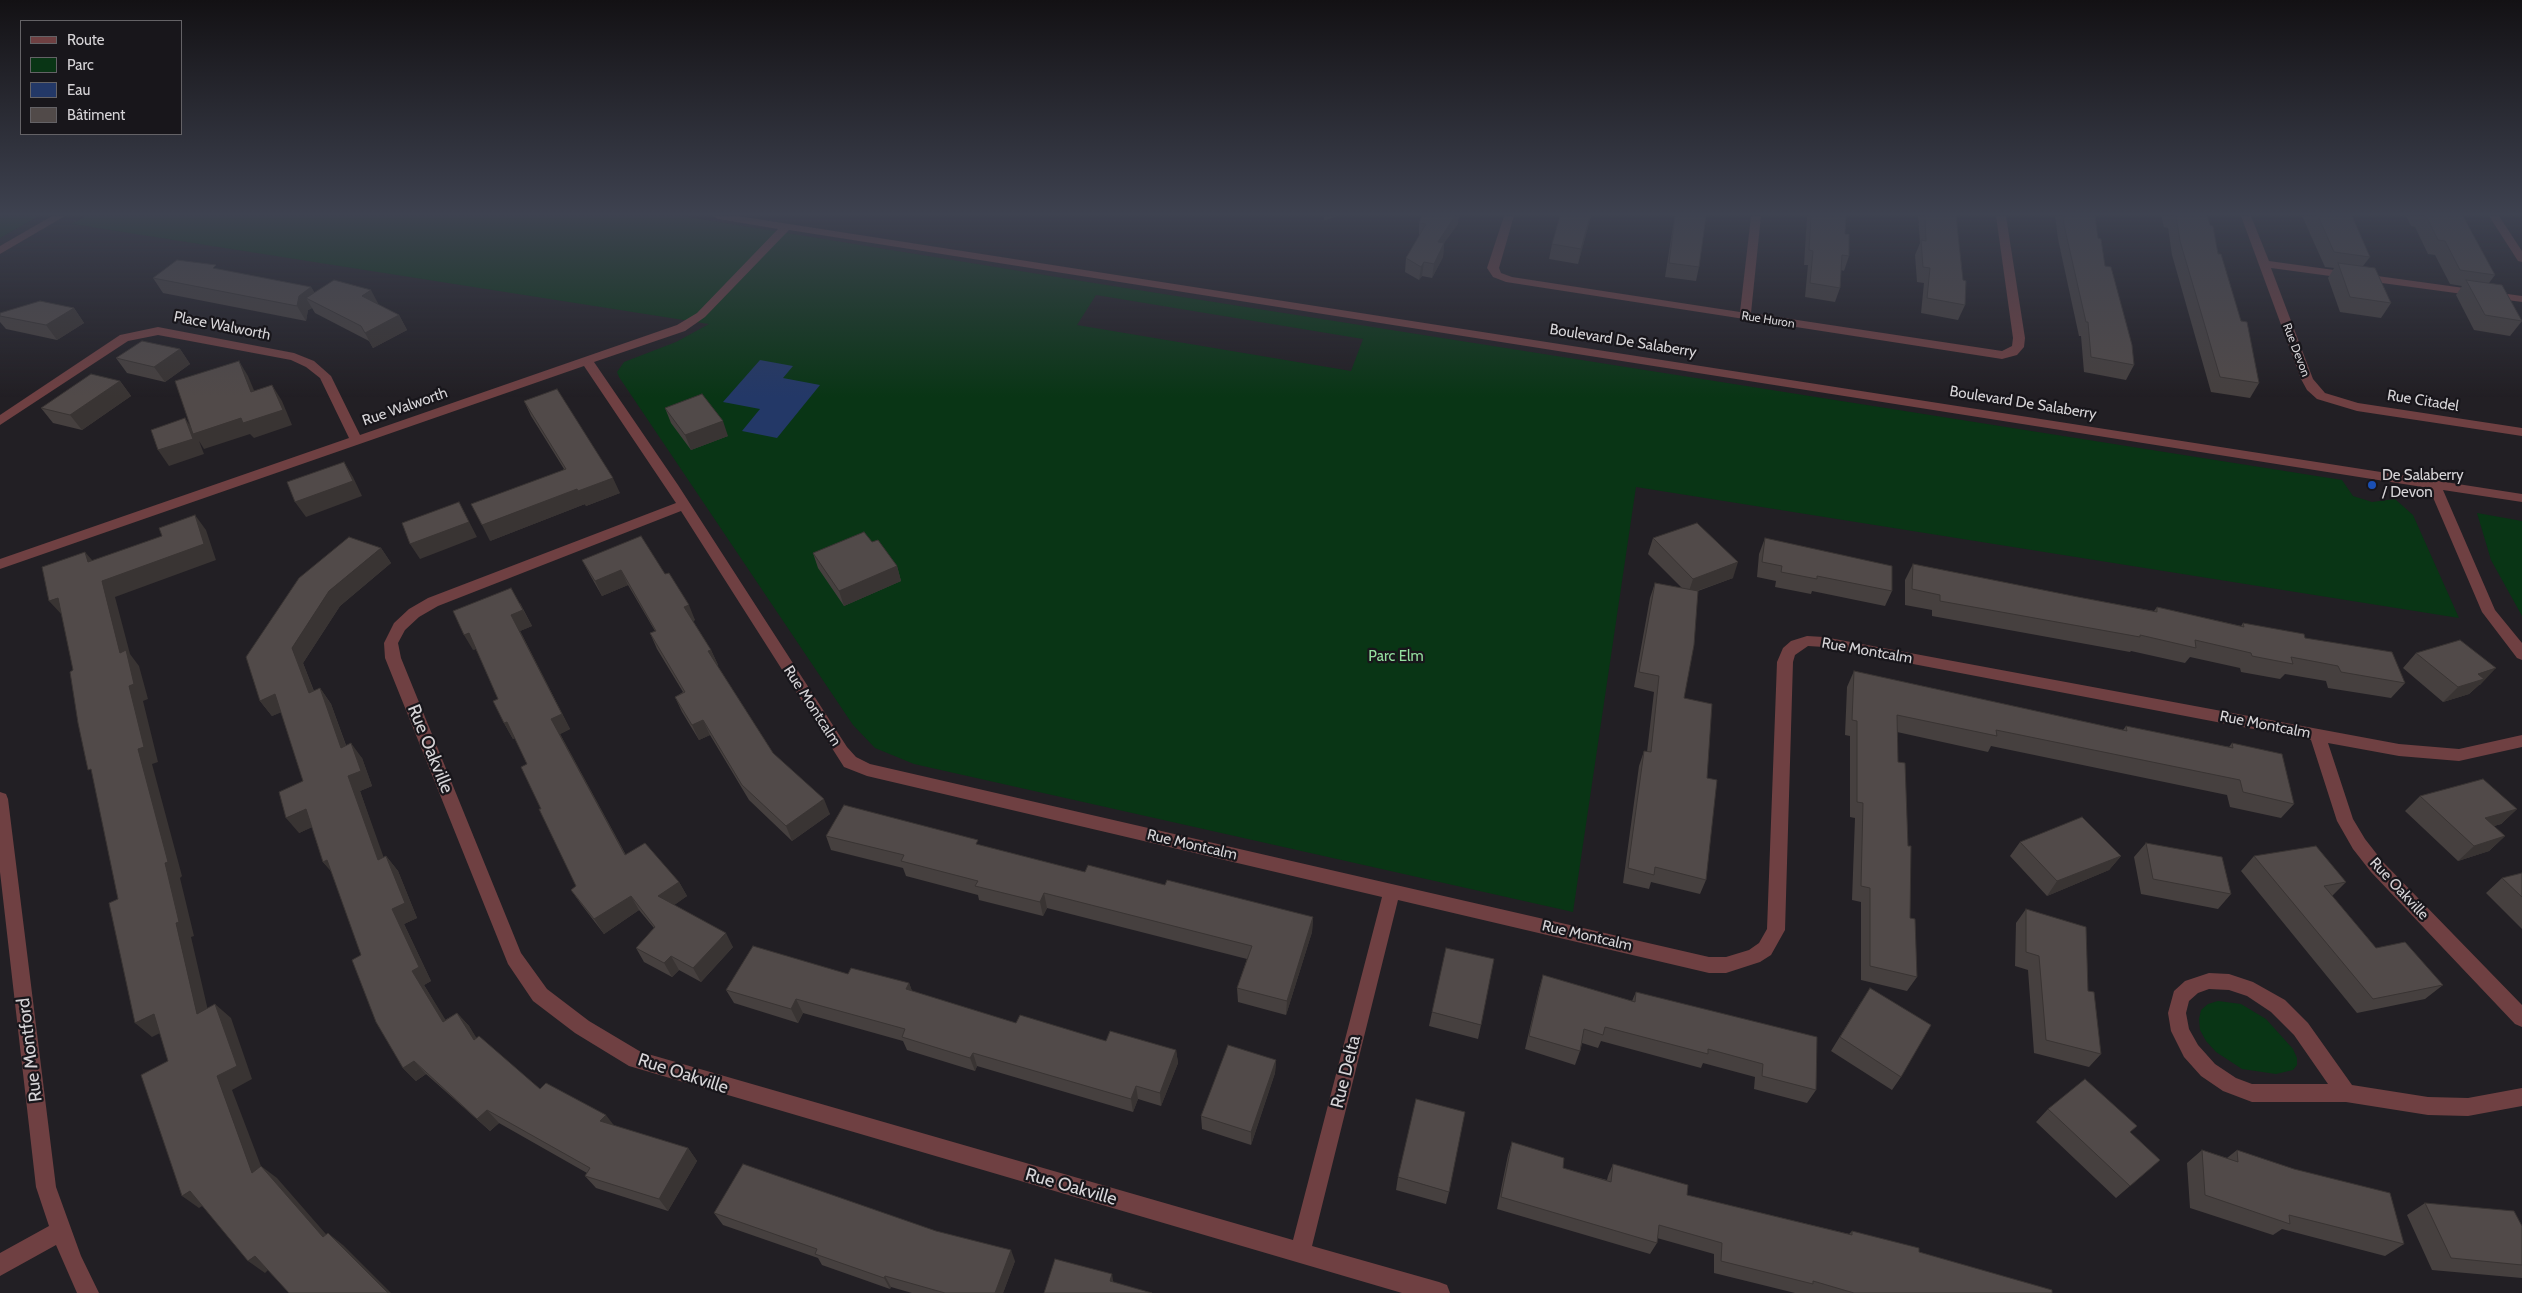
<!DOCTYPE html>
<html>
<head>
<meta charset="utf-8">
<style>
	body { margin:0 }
	#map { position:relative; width:2522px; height:1293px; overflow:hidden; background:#221f24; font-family:Cabin,sans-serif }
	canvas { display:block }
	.legend { position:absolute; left:20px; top:20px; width:162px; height:115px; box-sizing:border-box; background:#18161b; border:1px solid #646266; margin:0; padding:6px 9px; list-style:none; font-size:15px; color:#d6d4d7 }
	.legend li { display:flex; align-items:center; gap:10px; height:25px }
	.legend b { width:25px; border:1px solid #646266 }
</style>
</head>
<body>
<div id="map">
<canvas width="2522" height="1293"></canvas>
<ul class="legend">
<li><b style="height:6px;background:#6f4042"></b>Route</li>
<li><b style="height:14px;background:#093515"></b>Parc</li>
<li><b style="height:14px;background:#233867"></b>Eau</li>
<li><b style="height:14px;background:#514a49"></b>Bâtiment</li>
</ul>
</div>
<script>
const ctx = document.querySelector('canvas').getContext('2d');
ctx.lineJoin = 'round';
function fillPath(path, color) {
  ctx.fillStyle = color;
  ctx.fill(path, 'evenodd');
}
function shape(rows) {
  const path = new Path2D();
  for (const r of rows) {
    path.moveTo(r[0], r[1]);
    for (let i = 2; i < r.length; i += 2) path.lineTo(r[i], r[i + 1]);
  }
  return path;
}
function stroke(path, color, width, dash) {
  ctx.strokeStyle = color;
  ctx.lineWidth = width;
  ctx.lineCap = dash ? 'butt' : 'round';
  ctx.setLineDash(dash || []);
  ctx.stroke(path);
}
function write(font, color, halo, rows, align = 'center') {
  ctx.font = font + ' Cabin,sans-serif';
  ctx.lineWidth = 4.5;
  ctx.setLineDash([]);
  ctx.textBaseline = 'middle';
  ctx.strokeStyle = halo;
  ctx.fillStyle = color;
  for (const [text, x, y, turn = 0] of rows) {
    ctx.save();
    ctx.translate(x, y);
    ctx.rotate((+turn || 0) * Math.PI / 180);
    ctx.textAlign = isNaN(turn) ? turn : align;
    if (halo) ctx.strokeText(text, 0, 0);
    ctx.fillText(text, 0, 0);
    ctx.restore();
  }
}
fillPath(shape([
	[0,216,39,216,0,238],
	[86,216,682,216,1100,284,2342,480,2353,496,2372,502,2395,499,2413,515,2459,618,1636,487,1573,912,914,764,875,748,853,725,619,377,617,372,624,362,676,342,709,324,72,224],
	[1096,295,1363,339,1351,371,1077,325],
	[2477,513,2522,521,2522,616,2491,560],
	[2218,1001,2241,1004,2266,1019,2293,1049,2297,1058,2297,1065,2293,1070,2276,1074,2242,1069,2216,1052,2206,1041,2200,1030,2199,1019,2201,1010,2208,1004]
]), '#093515');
fillPath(shape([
	[760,360,793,366,783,378,820,385,777,438,742,431,760,409,723,402]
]), '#233867');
fillPath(shape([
	[52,216,65,216,0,254,0,246,52,216],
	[713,216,738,216,2522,494,2522,502,2443,490,2495,610,2522,643,2522,660,2517,658,2482,612,2429,488,789,230,705,317,685,331,594,362,678,485,847,747,856,757,870,764,1709,957,1726,957,1749,950,1759,943,1767,929,1777,662,1783,648,1791,641,1807,636,1824,637,2399,744,2459,749,2522,735,2522,747,2459,761,2399,756,2328,743,2353,819,2365,839,2383,862,2522,1005,2522,1027,2515,1024,2371,872,2353,849,2337,821,2311,740,1824,647,1808,646,1795,655,1793,662,1785,930,1771,955,1760,962,1726,973,1709,973,1398,900,1312,1246,1439,1282,1447,1285,1450,1293,1402,1293,629,1066,575,1033,533,1001,508,964,385,658,384,643,394,623,409,609,428,598,676,503,584,366,0,569,0,559,349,438,320,378,306,367,291,360,158,335,128,341,0,425,0,415,120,335,158,327,294,353,314,361,331,376,360,435,677,325,697,313,778,229,718,219,713,216],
	[681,511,844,767,867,776,1382,897,1293,1240,641,1052,589,1021,547,989,521,953,401,658,398,643,405,630,419,617,438,606,681,511],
	[1504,216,1514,216,1499,268,1501,273,1512,277,1740,312,1751,216,1761,216,1751,313,2002,351,2012,346,2013,338,1996,216,2006,216,2025,338,2024,347,2017,355,2002,359,1506,282,1493,277,1487,268,1504,216],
	[2241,216,2251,216,2269,261,2522,296,2522,302,2271,268,2313,379,2325,393,2358,403,2522,428,2522,436,2357,411,2317,399,2307,390,2301,379,2241,216],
	[2489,216,2499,216,2522,251,2522,262,2518,261,2489,216],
	[0,792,6,794,8,799,56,1187,81,1256,99,1293,77,1293,56,1245,0,1276,0,1253,49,1226,36,1187,0,872,0,792],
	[2209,973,2229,974,2253,982,2285,1000,2308,1023,2352,1085,2428,1097,2468,1098,2522,1088,2522,1106,2468,1116,2428,1115,2346,1102,2252,1102,2223,1091,2201,1076,2184,1057,2171,1031,2168,1013,2174,991,2185,981,2209,973],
	[2209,989,2229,990,2247,996,2271,1012,2294,1035,2328,1084,2252,1084,2236,1078,2215,1064,2198,1045,2189,1029,2186,1013,2189,1001,2198,993,2209,989]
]), '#6f4042');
fillPath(shape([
	[1591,216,1578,264,1549,259,1552,244],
	[1675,216,1706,216,1699,267,1696,281,1665,277,1673,226],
	[1807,216,1846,216,1845,234,1849,256,1844,271,1841,270,1840,288,1835,302,1805,297,1808,265,1804,265],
	[1918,216,1956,216,1965,305,1958,320,1921,313,1924,283,1917,282,1915,255,1920,243],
	[2055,216,2095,216,2098,238,2105,266,2134,365,2126,380,2084,372,2081,336,2079,336,2058,239],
	[2161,216,2207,216,2259,383,2250,398,2211,392,2172,255,2168,228,2164,227],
	[2302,216,2352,216,2370,257,2363,266,2391,303,2381,318,2340,312,2328,278,2334,268,2325,267],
	[2406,216,2463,216,2495,275,2489,283,2522,321,2510,336,2474,330,2456,295,2462,286,2450,284,2435,255,2428,254,2415,227,2411,226],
	[1419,223,1458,224,1444,243,1443,257,1432,278,1422,276,1419,280,1405,272,1406,258,1419,236],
	[218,269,311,287,314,292,379,305,399,315,407,330,373,348,369,341,315,313,312,308,308,310,306,321,163,293,153,278],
	[74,308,84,323,57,340,6,329,0,322,0,313],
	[180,349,190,364,165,382,127,373,116,358],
	[120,381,131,396,82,430,53,423,41,408],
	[524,401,620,493,586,506,585,504,490,541,564,469,531,416],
	[665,408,728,436,691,450,671,423],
	[1653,538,1733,578,1698,591,1684,698,1707,778,1706,880,1700,894,1651,882,1649,889,1623,883,1639,766,1644,751,1647,752,1654,692,1634,687,1650,598,1655,583,1682,588,1648,554],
	[1765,538,1892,591,1885,606,1812,591,1811,594,1775,587,1776,581,1757,577,1759,554],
	[872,542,897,566,901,581,844,606,818,568,813,553],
	[381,548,391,563,340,606,303,663,314,691,320,688,331,704,346,745,362,758,372,786,360,791,383,858,386,856,398,871,417,918,404,924,431,981,424,985,445,1020,457,1013,469,1026,476,1038,540,1089,614,1126,688,1148,697,1161,668,1211,596,1188,585,1176,587,1173,499,1123,490,1131,426,1074,416,1081,403,1068,332,872,323,862,312,827,299,833,303,781,281,712,272,716,260,701],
	[582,560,665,574,695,620,693,621,711,650,718,665,717,665,773,753,830,814,792,841,749,800,710,735,699,740,682,712,675,697,683,692,657,649,650,633,655,631,628,585,602,596,590,575],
	[1913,564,2078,597,2154,611,2157,607,2241,626,2243,623,2305,638,2405,683,2391,698,2328,688,2326,681,2285,674,2280,679,2241,672,2240,668,2190,657,2185,663,2131,651,2130,652,1932,616,1932,610,1905,605,1905,580],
	[520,603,532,626,520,631,570,729,560,734,626,855,679,882,687,896,674,905,733,947,701,982,679,970,672,977,644,962,636,948,654,928,639,910,604,934,581,904,571,890,576,886,541,809,527,764,515,738,513,739,504,723,498,699,476,649,473,650],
	[2416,653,2481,684,2479,685,2469,694,2443,702,2403,668],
	[1854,671,2123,730,2126,726,2229,747,2232,743,2294,804,2281,818,2230,807,2227,795,1991,746,1988,752,1897,732,1898,762,1910,918,1917,977,1907,991,1861,980,1861,902,1852,900,1855,818,1850,817,1850,736,1845,735,1847,687],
	[2420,796,2517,809,2501,824,2494,826,2505,836,2489,851,2458,861,2405,811],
	[826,836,980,845,1085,872,1165,885,1313,917,1312,932,1286,1015,1238,1002,1237,988,1247,959,1047,908,1043,916,979,900,978,895,906,876,903,868,831,850],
	[2020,842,2121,856,2109,870,2047,896,2010,856],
	[2146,843,2231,894,2218,909,2141,894,2134,857],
	[2254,856,2346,882,2332,896,2376,948,2443,985,2425,999,2357,1013,2241,871],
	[2522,873,2522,929,2486,893,2502,878],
	[2026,909,2101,1054,2089,1067,2034,1053,2028,970,2015,966,2016,923],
	[848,974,909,983,912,991,1016,1023,1106,1041,1176,1050,1178,1063,1161,1106,1138,1099,1133,1112,977,1066,975,1071,907,1050,903,1041,803,1013,798,1023,734,1003,726,990],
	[1543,975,1632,1001,1636,992,1816,1090,1807,1103,1754,1089,1755,1077,1703,1063,1701,1068,1601,1041,1598,1048,1582,1043,1580,1051,1575,1065,1525,1049,1539,989],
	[1861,1002,1901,1077,1892,1090,1831,1051],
	[1432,1012,1481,1025,1478,1039,1429,1026],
	[1276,1060,1275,1073,1251,1145,1202,1129,1201,1116],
	[2048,1109,2130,1132,2160,1160,2116,1198,2036,1122],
	[1512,1142,1563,1168,1607,1180,1608,1176,1613,1164,1687,1195,1849,1234,1852,1231,2052,1293,1795,1293,1714,1273,1714,1254,1657,1238,1657,1243,1650,1254,1497,1209,1508,1155],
	[2202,1150,2227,1158,2237,1150,2404,1244,2385,1256,2282,1229,2273,1235,2190,1208,2187,1163],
	[1398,1177,1449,1192,1446,1204,1396,1190],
	[2425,1203,2522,1226,2522,1278,2432,1270,2407,1215],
	[714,1213,1015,1261,1003,1293,912,1293,891,1287,890,1289,822,1265,818,1258,723,1225]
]), '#46403f');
fillPath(shape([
	[1324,216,1337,216,1324,221],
	[1455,216,1459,216,1458,224,1444,243,1443,257,1432,278,1434,264,1438,242],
	[1590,216,1591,216,1578,264,1581,249],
	[1424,262,1422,276,1419,280,1421,267],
	[311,287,320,302,306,298,312,308,308,310,306,321,297,306,299,296],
	[371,290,379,305,370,311,362,296],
	[74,308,84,323,57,340,46,325],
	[399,315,407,330,373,348,365,333],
	[180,349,190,364,165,382,154,367],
	[239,361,248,376,261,407,251,392],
	[120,381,131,396,82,430,70,415],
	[272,385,282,401,292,425,254,438,250,434,204,449,199,441,204,454,169,466,158,450,185,418,195,433],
	[723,421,728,436,691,450,685,435],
	[344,462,353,477,362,496,306,517,295,502],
	[613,478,620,493,586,506,578,491],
	[577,489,585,504,490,541,482,525],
	[459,502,477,537,420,559,410,544],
	[195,515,206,530,216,560,115,597,130,654,139,666,148,699,143,701,158,762,152,764,182,876,180,878,194,936,191,937,212,1028,197,1014,176,923,165,863,138,749,129,686,120,653,102,581],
	[381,548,391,563,340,606,303,663,320,708,309,693,292,648,329,591],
	[85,552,98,567,88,562],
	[1738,562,1733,578,1688,594,1693,579],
	[897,566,901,581,844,606,839,591],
	[621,570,628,585,602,596,595,581],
	[511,588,532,626,520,631,570,729,560,734,634,870,551,719,511,615],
	[58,598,63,616,49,601],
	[689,605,695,620,691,622,684,607],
	[469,633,478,648,473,650,464,635],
	[711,650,718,665,714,667,708,651],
	[2496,668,2481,684,2479,685,2469,694,2443,702,2458,687,2478,674],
	[320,688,331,704,352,763,341,748],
	[275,694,287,710,272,716,260,701],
	[703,720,710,735,699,740,692,725],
	[507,722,516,737,513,739,504,723],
	[351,743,362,758,372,786,360,791,390,875,378,860,348,776],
	[824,799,830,814,792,841,786,826],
	[306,809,319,824,299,833,286,818],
	[2517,809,2501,824,2469,833,2485,818],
	[2505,836,2489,851,2458,861,2474,846],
	[386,856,398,871,417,918,404,924,431,981,424,985,455,1035,443,1022,412,971,392,909],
	[2121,856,2109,870,2047,896,2057,881],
	[327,860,335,876,323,862],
	[679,882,687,896,666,911,658,896],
	[1044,893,1047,908,1043,916,1040,902],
	[631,896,639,910,604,934,594,919],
	[1313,917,1312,932,1286,1015,1287,1001],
	[726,933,733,947,701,982,693,968],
	[671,956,679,970,672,977,664,963],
	[909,983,914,997,906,989],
	[796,999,803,1013,798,1023,791,1009],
	[215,1004,231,1018,252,1079,232,1090,261,1166,277,1178,339,1249,323,1237,252,1173,217,1076],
	[457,1013,469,1026,486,1053,474,1040],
	[154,1014,170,1028,152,1037,135,1023],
	[1176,1050,1178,1063,1161,1106,1160,1093],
	[973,1053,977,1066,975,1071,970,1058],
	[1276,1060,1275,1073,1251,1145,1251,1132],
	[414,1061,426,1074,416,1081,403,1068],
	[1136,1086,1138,1099,1133,1112,1131,1099],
	[487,1110,499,1123,490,1131,477,1119],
	[606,1115,616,1128,600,1121],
	[688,1148,697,1161,668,1211,659,1199],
	[190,1191,207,1203,199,1208,182,1196],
	[328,1233,343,1245,391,1293,388,1293],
	[1011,1250,1015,1261,1003,1293,995,1293],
	[255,1256,271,1267,265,1273,248,1261],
	[1112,1274,1114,1286,1110,1281],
	[885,1276,891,1287,890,1289,884,1278]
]), '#393433');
const building = shape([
	[1422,216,1455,216,1438,242,1444,243,1434,264,1424,262,1421,267,1406,258,1426,224,1419,223,1422,216],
	[1560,216,1590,216,1581,249,1552,244,1560,216],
	[1675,216,1706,216,1699,267,1669,263,1675,216],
	[1811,216,1846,216,1845,234,1849,234,1849,256,1842,255,1840,288,1810,283,1813,251,1809,250,1811,216],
	[1925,216,1956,216,1963,280,1966,281,1965,305,1927,298,1930,268,1923,267,1921,240,1926,241,1925,216],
	[2063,216,2095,216,2098,238,2101,239,2105,266,2111,267,2132,345,2134,365,2091,357,2088,322,2086,322,2064,225,2063,216],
	[2176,216,2207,216,2210,225,2213,226,2218,254,2221,254,2241,321,2247,322,2259,383,2220,377,2180,241,2176,216],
	[2318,216,2352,216,2370,257,2334,252,2318,216],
	[2426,216,2463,216,2495,275,2460,270,2445,241,2438,240,2426,216],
	[177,260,216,265,213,268,311,287,299,296,297,306,153,278,177,260],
	[2338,263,2375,268,2391,303,2350,297,2338,263],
	[334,280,371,290,362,296,399,315,365,333,361,326,306,298,334,280],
	[2466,280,2502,285,2522,321,2485,315,2466,280],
	[40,301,74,308,46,325,0,316,0,313,40,301],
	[142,341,180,349,154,367,116,358,142,341],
	[239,361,251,392,272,385,283,410,243,423,241,418,193,434,175,381,239,361],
	[91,374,120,381,70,415,41,408,91,374],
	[557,389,613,478,578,491,577,489,482,525,471,504,566,469,524,401,557,389],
	[702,394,723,421,685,435,665,408,702,394],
	[185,418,193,439,158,450,151,430,185,418],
	[344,462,353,481,295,502,287,482,344,462],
	[459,502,469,522,410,544,402,523,459,502],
	[195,515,204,544,102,581,120,653,126,650,134,684,129,686,144,747,138,749,168,862,165,863,179,922,176,923,197,1014,215,1004,237,1066,217,1076,252,1173,261,1166,323,1237,328,1233,388,1293,289,1293,255,1256,248,1261,190,1191,182,1196,141,1075,168,1061,154,1014,135,1023,109,903,118,899,91,769,88,770,78,723,70,672,73,670,58,598,49,601,42,567,85,552,88,562,162,536,159,528,195,515],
	[1697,523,1738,562,1693,579,1653,538,1697,523],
	[864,532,872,542,878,540,897,566,839,591,813,553,864,532],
	[641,536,665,574,669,573,689,605,684,607,711,650,708,651,773,753,824,799,786,826,742,785,703,720,692,725,675,697,685,692,650,633,656,631,621,570,595,581,582,560,641,536],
	[349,537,381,548,329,591,292,648,309,693,320,688,341,748,351,743,361,771,348,776,378,860,386,856,405,903,392,909,419,967,412,971,443,1022,457,1013,474,1040,479,1036,540,1089,546,1083,606,1115,600,1121,688,1148,659,1199,585,1176,590,1168,487,1110,477,1119,414,1061,403,1068,376,1022,352,960,361,955,327,860,323,862,306,809,286,818,279,792,303,781,275,694,260,701,246,657,299,578,349,537],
	[1765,538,1892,566,1892,591,1817,576,1817,579,1781,572,1782,566,1762,562,1765,538],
	[1913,564,2078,597,2157,612,2157,607,2244,627,2243,623,2304,634,2305,638,2392,652,2405,683,2341,672,2338,666,2291,657,2293,664,2252,656,2251,653,2195,640,2196,648,2140,635,2140,637,1940,601,1940,595,1912,589,1913,564],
	[1655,583,1698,591,1694,645,1684,698,1712,704,1707,778,1717,780,1706,880,1655,867,1654,875,1628,868,1644,751,1651,752,1659,676,1639,672,1655,583],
	[511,588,523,610,511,615,562,714,551,719,625,855,645,843,679,882,658,896,726,933,693,968,671,956,664,963,636,948,655,927,631,896,594,919,571,890,576,886,539,809,541,809,521,767,527,764,507,722,504,723,493,701,498,699,469,633,464,635,453,611,511,588],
	[2460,640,2496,668,2478,674,2484,679,2458,687,2416,653,2460,640],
	[1854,671,2127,731,2126,726,2233,748,2232,743,2282,754,2294,804,2243,792,2240,780,1996,730,1997,736,1897,715,1898,762,1905,763,1908,846,1911,846,1910,918,1915,919,1917,977,1870,966,1870,888,1861,886,1863,803,1857,802,1857,721,1852,720,1854,671],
	[2483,779,2517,809,2485,818,2505,836,2474,846,2420,796,2483,779],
	[844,805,978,840,976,844,1085,872,1088,865,1165,885,1167,880,1313,917,1287,1001,1237,988,1252,946,1044,893,1040,902,975,886,978,881,901,861,904,855,826,836,844,805],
	[2082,817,2121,856,2057,881,2020,842,2082,817],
	[2146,843,2222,857,2231,894,2153,879,2146,843],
	[2316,846,2346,882,2324,886,2376,948,2405,942,2443,985,2373,999,2254,856,2316,846],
	[2522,873,2522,897,2502,878,2522,873],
	[2026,909,2086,927,2088,991,2094,992,2101,1054,2046,1040,2039,956,2026,952,2026,909],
	[753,946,848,974,851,968,909,983,906,989,1016,1023,1020,1015,1106,1041,1110,1031,1176,1050,1160,1093,1136,1086,1131,1099,973,1053,970,1058,902,1037,905,1029,796,999,791,1009,726,990,753,946],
	[1446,948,1494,959,1481,1025,1432,1012,1446,948],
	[1543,975,1635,1002,1636,992,1817,1037,1816,1090,1762,1076,1763,1064,1708,1049,1708,1054,1605,1027,1603,1035,1584,1029,1580,1051,1529,1036,1543,975],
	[1870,988,1931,1025,1901,1077,1840,1037,1870,988],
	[1228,1045,1276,1060,1251,1132,1201,1116,1228,1045],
	[2085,1079,2137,1126,2130,1132,2160,1160,2130,1186,2048,1109,2085,1079],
	[1416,1099,1465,1112,1449,1192,1398,1177,1416,1099],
	[1512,1142,1564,1158,1563,1168,1611,1182,1613,1164,1688,1185,1687,1195,1852,1235,1852,1231,1919,1248,1919,1252,2052,1290,2052,1293,1854,1293,1813,1281,1813,1284,1721,1261,1722,1243,1659,1225,1657,1243,1501,1197,1512,1142],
	[2202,1150,2238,1162,2237,1150,2294,1169,2390,1193,2404,1244,2289,1215,2290,1224,2205,1195,2202,1150],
	[743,1164,936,1231,1011,1250,995,1293,945,1293,885,1276,884,1278,815,1254,817,1249,714,1213,743,1164],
	[2425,1203,2514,1211,2522,1226,2522,1265,2451,1258,2425,1203],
	[1055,1259,1112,1274,1110,1281,1152,1293,1044,1293,1055,1259]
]);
fillPath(building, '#514a49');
stroke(building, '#393433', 1);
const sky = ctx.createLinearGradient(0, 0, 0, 397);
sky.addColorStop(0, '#131114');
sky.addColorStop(0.54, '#3e4250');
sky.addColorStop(1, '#3e425000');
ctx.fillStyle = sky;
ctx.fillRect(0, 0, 2522, 397);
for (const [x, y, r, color] of [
	[2372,485,5,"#1a4fb4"]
]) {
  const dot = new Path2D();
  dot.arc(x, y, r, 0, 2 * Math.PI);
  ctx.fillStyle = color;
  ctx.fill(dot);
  stroke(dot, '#18161b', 2);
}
write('12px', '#d6d4d7', '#18161b', [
	["Rue Huron",1768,320,9],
	["Rue Devon",2296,350,69]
]);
write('15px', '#d6d4d7', '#18161b', [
	["Place Walworth",222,326,11],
	["Boulevard De Salaberry",1623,341,9],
	["Rue Citadel",2423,401,9],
	["Boulevard De Salaberry",2023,403,9],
	["Rue Walworth",405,407,-19],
	["Rue Montcalm",1867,651,10],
	["Rue Montcalm",812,706,57],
	["Rue Montcalm",2265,725,11],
	["Rue Montcalm",1192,845,13],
	["Rue Oakville",2399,889,47],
	["Rue Montcalm",1587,936,13]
]);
write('15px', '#d6d4d7', '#18161b', [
	["De Salaberry",2382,476],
	["/ Devon",2382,493]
], 'left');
write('15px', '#94df9f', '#18161b', [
	["Parc Elm",1396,657]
]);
write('18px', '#d6d4d7', '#18161b', [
	["Rue Oakville",430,749,68],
	["Rue Montford",30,1050,-97],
	["Rue Delta",1346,1072,-76],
	["Rue Oakville",683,1074,18],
	["Rue Oakville",1071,1187,16]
]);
</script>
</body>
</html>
